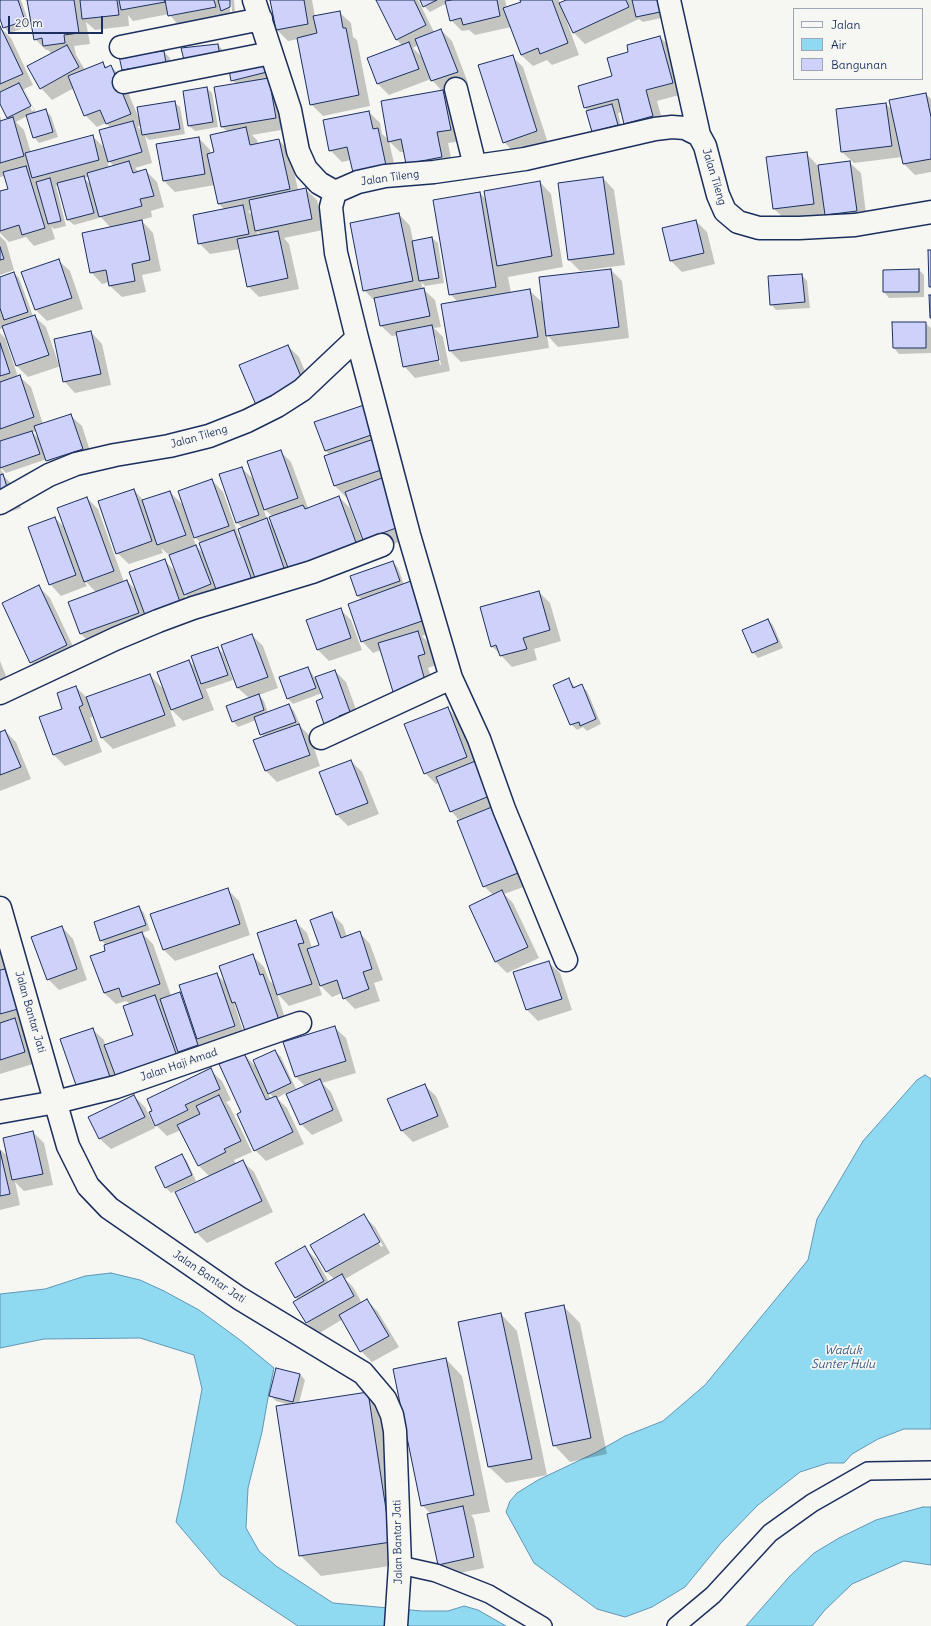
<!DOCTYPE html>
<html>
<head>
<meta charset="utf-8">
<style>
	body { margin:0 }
	#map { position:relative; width:931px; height:1626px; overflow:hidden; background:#f6f6f2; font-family:Delius,sans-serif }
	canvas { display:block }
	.legend { position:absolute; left:793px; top:8px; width:130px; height:72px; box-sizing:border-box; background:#f6f6f2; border:1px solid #9ea6b7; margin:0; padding:5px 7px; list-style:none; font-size:12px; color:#1b2f5e }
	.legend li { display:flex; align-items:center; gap:8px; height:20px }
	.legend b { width:20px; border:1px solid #9ea6b7 }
	.scale { position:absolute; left:8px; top:16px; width:95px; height:18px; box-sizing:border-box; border:2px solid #1b2f5e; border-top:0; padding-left:5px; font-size:12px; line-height:14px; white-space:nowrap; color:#1b2f5e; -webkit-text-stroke:3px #f6f6f2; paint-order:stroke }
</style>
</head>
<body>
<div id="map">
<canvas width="931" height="1626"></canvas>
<ul class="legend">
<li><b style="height:5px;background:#f6f6f2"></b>Jalan</li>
<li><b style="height:11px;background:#8fdaf0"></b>Air</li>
<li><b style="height:11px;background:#ced2fb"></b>Bangunan</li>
</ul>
<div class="scale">20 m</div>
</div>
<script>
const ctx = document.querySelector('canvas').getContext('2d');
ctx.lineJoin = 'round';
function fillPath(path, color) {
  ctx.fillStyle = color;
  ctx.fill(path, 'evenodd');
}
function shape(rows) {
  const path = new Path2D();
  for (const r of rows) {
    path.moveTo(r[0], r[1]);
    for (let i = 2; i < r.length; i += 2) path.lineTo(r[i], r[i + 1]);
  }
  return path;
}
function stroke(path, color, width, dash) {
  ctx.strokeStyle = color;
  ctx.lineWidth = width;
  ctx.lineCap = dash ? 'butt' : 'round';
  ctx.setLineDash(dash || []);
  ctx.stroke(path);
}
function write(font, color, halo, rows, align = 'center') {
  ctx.font = font + ' Delius,sans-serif';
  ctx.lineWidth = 3.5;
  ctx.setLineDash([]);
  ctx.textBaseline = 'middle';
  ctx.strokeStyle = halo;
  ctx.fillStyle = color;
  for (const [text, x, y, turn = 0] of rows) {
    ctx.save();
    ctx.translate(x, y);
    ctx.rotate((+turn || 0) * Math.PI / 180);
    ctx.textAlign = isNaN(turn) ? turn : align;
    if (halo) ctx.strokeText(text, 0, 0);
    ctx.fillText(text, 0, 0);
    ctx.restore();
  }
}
const water = shape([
	[925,1075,931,1079,931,1429,904,1429,878,1439,852,1454,844,1463,828,1463,800,1472,758,1505,721,1543,685,1587,652,1607,625,1617,597,1609,534,1563,506,1512,510,1501,517,1493,538,1480,595,1453,625,1436,663,1421,705,1385,808,1260,817,1219,863,1141,917,1080,925,1075],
	[111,1273,140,1280,164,1291,199,1310,240,1340,274,1368,269,1392,262,1432,248,1488,246,1528,259,1551,276,1566,333,1603,422,1611,448,1611,464,1606,478,1610,506,1626,298,1626,221,1575,176,1522,183,1490,202,1389,194,1355,140,1338,44,1339,0,1348,0,1294,45,1289,85,1276,111,1273],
	[923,1507,931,1507,931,1565,904,1561,852,1584,824,1611,812,1626,746,1626,789,1577,814,1553,839,1538,876,1520,923,1507]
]);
fillPath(water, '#8fdaf0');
stroke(water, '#6196b6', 1);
fillPath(shape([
	[0,0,21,0,30,26,9,33,4,27,0,15],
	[28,0,79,0,81,2,81,0,229,0,230,12,232,12,231,0,234,0,235,13,226,17,180,27,169,14,133,21,128,15,129,26,95,30,86,22,90,44,74,46,76,55,85,70,102,63,108,68,111,66,122,78,140,121,174,102,180,107,185,134,149,140,145,136,152,163,135,168,139,172,146,171,157,182,164,207,151,211,152,217,141,220,153,233,161,271,142,275,146,292,122,297,110,286,110,282,102,284,91,272,111,228,98,214,99,218,74,225,68,220,58,185,56,186,66,226,54,229,51,226,55,239,34,246,26,237,9,242,0,233,0,192,9,189,5,176,0,177,0,116,2,122,10,119,0,101,0,93,1,92,0,91,0,27,11,38,33,85,24,89,36,113,45,110,51,116,58,137,39,143,34,137,27,116,16,122,24,130,31,153,92,136,106,149,111,128,106,123,97,127,85,115,74,88,52,100,41,88,52,54,48,50,46,50,35,39],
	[21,90,24,90,34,110,32,111],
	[142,125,143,132,137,127],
	[107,159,114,166,109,168],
	[89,177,91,185,84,178],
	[271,0,312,0,315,17,339,12,351,23,353,37,357,40,370,106,323,116,311,104,298,39,288,41,277,30],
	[377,0,418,0,434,32,441,30,452,41,468,83,444,92,454,102,462,141,448,143,453,168,418,175,404,152,400,152,389,141,398,181,351,160,342,162,330,150,369,112,380,123,382,134,389,140,442,91,431,79,389,95,378,84,368,58,402,45,396,39],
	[418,45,423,58,413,48],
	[421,0,505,0,507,8,522,2,521,0,559,0,560,4,568,0,631,0,633,4,633,0,670,16,643,22,639,19,585,44,574,33,566,17,565,17,579,55,552,65,547,60,533,66,521,55,511,27,475,35,469,30,462,31,451,20,447,3,430,12,424,6],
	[660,37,671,48,683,94,657,101,664,127,637,135,625,123,622,112,618,113,622,130,598,136,593,131,579,87,613,77,629,52],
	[218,45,223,50,225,63,191,69],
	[164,52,170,58,171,69,128,75,123,70,120,57],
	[512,56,523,67,548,143,515,153,504,142],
	[266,66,287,129,252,135,257,140,258,145,279,140,290,152,298,190,305,189,317,200,323,230,284,238,289,244,299,289,259,297,248,286,240,249,210,254,199,243,225,210,219,204,215,185,175,192,164,181,199,138,210,150,211,154,215,153,228,132,222,127,237,84,232,80],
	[252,210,253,216,248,211],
	[257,231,261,235,258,236],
	[207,88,212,93,218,127,195,131,189,126],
	[926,94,931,99,931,172,915,175,904,164,902,157,854,163,842,152,886,104,893,111],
	[806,153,818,166,849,162,861,173,867,222,837,226,824,213,824,215,786,220,774,209],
	[603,178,614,190,625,265,580,271,569,260],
	[540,182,551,194,563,267,508,277,511,293,529,290,543,303,611,270,622,281,629,338,558,347,547,335,549,348,461,362,450,351,442,305,458,302,450,294,480,193,487,200],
	[399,214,410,226,413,241,432,238,438,243,444,283,425,286,421,282,423,289,435,300,441,327,434,328,443,337,450,371,415,378,404,366,398,335,392,336,380,325,376,302,364,290],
	[434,338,436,338,441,365,440,365],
	[696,221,707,232,715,264,682,272,671,261],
	[0,236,6,242,14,270,0,275],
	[58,260,70,271,83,309,47,321,36,310,23,272],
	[919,270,924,275,924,297,889,298,884,292,884,271],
	[14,273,19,278,33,316,34,316,46,327,59,365,91,332,102,344,111,385,75,393,64,381,61,366,28,377,17,366,4,328,0,329,0,278],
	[802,275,807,281,810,308,776,310,771,304],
	[893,323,925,323,931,328,931,353,899,354,894,348],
	[0,333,5,338,18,377,19,376,31,387,43,424,70,415,82,426,93,460,58,472,47,459,6,473,0,467,4,476,14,487,21,508,0,515],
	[37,431,40,440,32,432],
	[288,346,299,357,315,395,268,415],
	[367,405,410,538,375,551,364,540,348,496,346,497,335,486,325,456,330,455,325,450],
	[280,451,291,462,308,508,339,497,350,508,369,559,196,606,184,594,191,613,92,645,81,634,69,602,96,592,84,580,87,586,61,596,50,584,55,518,66,529,87,498,98,509,124,582,127,581,138,592,164,560,176,572,170,556,161,548,163,553,129,564,117,553,134,490,144,501,170,492,184,506,212,480,223,492,239,537,244,542,243,528,237,523,220,475,242,468,255,481],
	[263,508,273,517,274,527,268,521],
	[192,534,201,543,204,554,196,546],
	[393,562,398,568,404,585,435,631,422,636,429,643,436,665,428,668,437,695,381,650,373,653,362,641,362,600,358,596,351,577],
	[39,587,50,598,78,657,42,674,31,662],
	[539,592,550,603,561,641,534,649,537,660,512,667,492,646],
	[340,609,351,620,362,650,329,661,318,650],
	[768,620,773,625,783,648,758,658,753,652],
	[252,635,263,646,278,688,259,695,264,701,268,713,289,705,294,711,301,727,310,736,320,766,277,782,266,771,264,737,261,734,256,720,238,727,233,721,250,699,238,688],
	[217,648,223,653,233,680,206,689,214,710,183,721,169,707,176,726,113,749,102,738,94,716,90,718,102,752,65,766,54,755,41,718,64,709,76,687,87,698,150,675,164,690,189,661,196,668],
	[0,661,14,696,0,701],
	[308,668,315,678,335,671,346,682,361,723,336,735,325,724,317,701,324,699,322,693,293,704,287,698],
	[569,680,576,688,581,686,587,691,601,724,587,731,583,727,577,730,571,724],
	[447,708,459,719,529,885,504,894,513,903,539,958,507,973,496,962,470,906,493,895,484,886,460,821,451,811,439,783,436,784,425,773],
	[5,731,16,742,31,779,0,791,0,733],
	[351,761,362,772,379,814,348,826,337,815],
	[227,889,239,901,250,935,175,961,164,950],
	[139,907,144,913,150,930,142,933,153,944,171,996,180,993,185,999,216,974,227,984,253,956,264,967,269,980,276,987,296,922,307,933,312,948,320,946,332,914,343,925,347,937,359,932,370,944,383,980,374,983,380,1001,355,1009,344,998,342,993,332,997,318,983,320,982,311,955,309,956,322,995,289,1006,277,993,290,1034,237,1007,234,1003,245,1037,210,1050,204,1044,208,1056,89,1099,92,1029,104,1040,105,1046,134,1035,130,1004,126,1001,116,1004,104,993,92,957,107,951,106,945,101,940],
	[62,927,73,939,87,980,59,990,48,979],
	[0,932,14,968,5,970,21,986,36,1063,0,1074],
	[548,962,560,973,572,1010,538,1021,527,1010,514,973],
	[334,1027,346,1038,356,1073,322,1083,331,1092,343,1121,312,1135,301,1124,286,1093,277,1098,287,1108,304,1144,266,1161,255,1150,242,1112,244,1054,257,1068,275,1051,281,1057,296,1089,287,1093,287,1095,306,1087,296,1077],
	[267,1091,274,1098,271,1099],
	[210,1070,222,1081,231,1100,226,1102,230,1107,252,1152,234,1160,236,1164,242,1161,254,1172,273,1212,207,1243,196,1232,210,1177,198,1165,181,1130,167,1136,156,1125],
	[424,1085,436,1096,449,1127,413,1142,402,1131],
	[134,1096,145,1107,155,1128,111,1149,99,1138],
	[33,1132,44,1143,53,1185,24,1191,15,1182,20,1205,0,1210,0,1149,8,1157],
	[182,1155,187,1161,196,1181,171,1193,166,1188],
	[364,1216,375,1227,390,1253,345,1279,353,1287,362,1303,367,1300,378,1312,399,1347,372,1362,361,1351,343,1319,318,1334,306,1322,298,1300,295,1297,304,1247,316,1259,329,1282,334,1279,327,1272,312,1246],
	[370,1228,373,1228,383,1246,381,1247],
	[563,1306,580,1323,607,1454,570,1462,554,1445],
	[501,1314,517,1331,547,1475,506,1483,489,1467,460,1323],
	[446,1359,462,1376,490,1512,471,1515,474,1519,484,1568,450,1575,439,1564,431,1514,422,1505],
	[300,1374,305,1380,299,1403,368,1393,389,1414,411,1563,321,1576,300,1555,290,1405,276,1401,270,1395]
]), '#0003');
const building = shape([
	[0,0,18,0,25,21,3,28,0,19,0,0],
	[27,0,74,0,79,33,64,35,65,43,43,46,42,38,34,40,27,0],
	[80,0,117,0,119,15,82,19,80,0],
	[119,0,164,0,165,2,121,10,119,0],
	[165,0,214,0,216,7,168,16,165,0],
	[218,0,230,0,230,7,221,11,218,0],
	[270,0,304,0,308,24,276,30,270,0],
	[376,0,414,0,426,25,396,40,376,0],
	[420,0,437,0,423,7,420,0],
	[452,0,497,0,500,16,463,25,461,18,450,21,445,1,452,0],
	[520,0,552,0,568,43,540,54,538,48,521,55,503,8,521,2,520,0],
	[566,0,626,0,629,7,573,33,559,3,566,0],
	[632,0,662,0,665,11,636,17,632,0],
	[340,11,343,28,346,28,359,95,310,105,297,38,317,33,313,16,340,11],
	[0,26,23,74,0,84,0,26],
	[441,29,458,72,431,81,415,39,441,29],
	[660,36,673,83,646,90,653,116,624,124,618,99,584,108,578,86,612,76,607,58,628,52,627,45,660,36],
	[409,42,419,69,377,84,367,58,409,42],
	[218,44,220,57,185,64,181,48,218,44],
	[67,45,79,67,40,89,27,66,67,45],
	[164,51,166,63,122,70,119,56,164,51],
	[513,55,537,131,503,143,478,65,513,55],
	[103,62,105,68,111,65,131,114,106,124,100,110,84,116,68,76,103,62],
	[266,65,267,72,231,81,229,70,266,65],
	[269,78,276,118,221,127,214,87,269,78],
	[19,83,31,106,7,118,0,104,0,92,19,83],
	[207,87,213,122,188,126,183,91,207,87],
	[443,90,451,130,437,132,442,157,406,164,401,139,388,142,381,101,443,90],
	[926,93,931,117,931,159,903,164,889,100,926,93],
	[175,101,180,129,142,135,137,107,175,101],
	[886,103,892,146,841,152,836,109,886,103],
	[612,104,618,125,592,132,586,111,612,104],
	[46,109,53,132,33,138,26,115,46,109],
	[369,111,373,129,378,128,387,170,354,177,347,147,329,151,323,120,369,111],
	[13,117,24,156,0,163,0,121,13,117],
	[133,121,142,152,108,162,99,130,133,121],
	[246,127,250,145,279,139,290,189,218,204,207,154,214,152,210,135,246,127],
	[93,135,99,160,32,178,25,153,93,135],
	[199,137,205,174,163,181,156,144,199,137],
	[807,152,814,204,773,209,766,157,807,152],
	[129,161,133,173,146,169,154,196,140,199,142,206,99,217,87,173,129,161],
	[850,161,857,211,825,215,818,165,850,161],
	[26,166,45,228,22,235,19,225,0,231,0,191,8,189,3,172,26,166],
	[84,176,94,213,67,220,57,183,84,176],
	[603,177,614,254,568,260,558,183,603,177],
	[50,178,61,221,48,224,36,182,50,178],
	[540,181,552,256,497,266,484,191,540,181],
	[306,188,312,219,255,231,249,200,306,188],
	[480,192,496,287,449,295,433,200,480,192],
	[243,205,249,234,198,244,193,215,243,205],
	[399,213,413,281,363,291,350,223,399,213],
	[142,220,150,260,132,264,135,281,109,286,106,270,90,273,82,233,142,220],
	[696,220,704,253,670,261,662,228,696,220],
	[278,231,288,278,247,287,237,239,278,231],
	[432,237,439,278,419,281,412,241,432,237],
	[0,247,4,259,0,260,0,247],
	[928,250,931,250,931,287,929,287,928,250],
	[59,259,72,298,35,310,21,272,59,259],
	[611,269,619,327,546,336,539,277,611,269],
	[919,269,919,292,883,292,883,270,919,269],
	[14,272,28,312,4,320,0,308,0,277,14,272],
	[802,274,805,302,770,305,768,276,802,274],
	[424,288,430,316,380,326,374,298,424,288],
	[530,289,538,337,449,351,441,304,530,289],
	[929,295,931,295,931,318,930,318,929,295],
	[35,315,49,355,16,366,2,326,35,315],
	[892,322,926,322,926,348,893,348,892,322],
	[432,325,439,360,403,367,396,332,432,325],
	[91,331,101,374,63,382,54,339,91,331],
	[0,343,10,373,0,376,0,343],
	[288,345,304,384,256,405,239,365,288,345],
	[20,375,34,417,0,429,0,382,20,375],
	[367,404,377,433,325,451,314,422,367,404],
	[71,414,83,449,46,461,34,426,71,414],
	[32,431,40,454,0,468,0,441,32,431],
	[374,439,384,469,334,486,324,456,374,439],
	[281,450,298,498,264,510,247,461,281,450],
	[242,467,259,515,236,523,219,474,242,467],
	[3,474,10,497,0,500,0,475,3,474],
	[382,478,399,527,363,540,345,492,382,478],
	[212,479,229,526,194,538,178,491,212,479],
	[134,489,152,541,116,554,98,501,134,489],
	[170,491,186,535,157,545,142,500,170,491],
	[339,496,358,548,290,573,269,517,303,505,305,509,339,496],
	[87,497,114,571,84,582,57,508,87,497],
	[55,517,76,575,49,585,28,527,55,517],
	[267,518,285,571,256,581,238,529,267,518],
	[234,530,252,580,217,592,199,543,234,530],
	[196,545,211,584,184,595,169,555,196,545],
	[165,559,180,602,145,615,129,572,165,559],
	[393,561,400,581,357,596,350,576,393,561],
	[127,580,139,613,80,634,68,602,127,580],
	[411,581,425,620,361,642,348,604,411,581],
	[39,585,67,645,30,663,2,603,39,585],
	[539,591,550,630,523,638,527,649,500,656,496,645,491,647,480,607,539,591],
	[341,608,351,638,317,650,306,620,341,608],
	[768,619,778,642,752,653,742,630,768,619],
	[418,631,425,654,418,656,426,684,394,695,378,643,418,631],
	[252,634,268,677,237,688,221,645,252,634],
	[218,647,228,675,201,684,191,656,218,647],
	[189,660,203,698,171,710,157,672,189,660],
	[308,667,316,688,287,699,279,677,308,667],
	[335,670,350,712,339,716,340,718,324,724,316,701,323,698,315,677,335,670],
	[150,674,165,715,101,738,86,697,150,674],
	[569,678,573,688,582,684,596,719,580,726,579,722,570,725,553,685,569,678],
	[76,686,83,705,79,707,92,741,53,755,39,717,62,709,57,693,76,686],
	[259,694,264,710,232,722,226,706,259,694],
	[289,704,296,722,260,735,254,717,289,704],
	[448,707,467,757,424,774,404,724,448,707],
	[299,724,310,755,265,771,253,740,299,724],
	[5,730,21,767,0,775,0,732,5,730],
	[351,760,368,803,336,815,319,772,351,760],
	[478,760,492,795,450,812,436,777,478,760],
	[492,807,518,873,483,887,457,821,492,807],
	[228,888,240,924,163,950,150,914,228,888],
	[502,890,528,947,495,962,469,906,502,890],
	[139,906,146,925,100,941,94,922,139,906],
	[332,912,341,938,360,931,372,969,363,972,369,989,343,999,337,980,320,986,307,949,319,945,310,920,332,912],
	[296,920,304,943,298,944,312,984,277,995,257,933,296,920],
	[62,926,77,969,47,980,31,937,62,926],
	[142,932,160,984,122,997,119,988,104,993,90,956,105,951,104,945,142,932],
	[253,954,260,975,263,974,280,1023,246,1034,235,1002,232,1003,219,966,253,954],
	[549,961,562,999,526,1010,513,972,549,961],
	[5,969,18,1009,0,1014,0,970,5,969],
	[217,973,235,1026,197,1039,179,985,217,973],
	[180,992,198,1045,178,1052,160,999,180,992],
	[155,995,178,1059,117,1080,104,1045,133,1035,123,1006,155,995],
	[15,1018,25,1052,0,1060,0,1023,15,1018],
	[335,1026,346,1061,295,1077,283,1042,335,1026],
	[93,1028,110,1077,77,1088,60,1039,93,1028],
	[275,1050,291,1083,268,1094,253,1060,275,1050],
	[244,1053,266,1100,276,1096,293,1132,254,1151,237,1114,241,1112,219,1064,244,1053],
	[211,1068,220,1089,185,1105,188,1110,155,1126,149,1112,152,1111,147,1099,211,1068],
	[320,1079,333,1110,300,1125,286,1094,320,1079],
	[425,1084,438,1116,401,1131,387,1099,425,1084],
	[134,1095,145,1117,99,1139,88,1117,134,1095],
	[219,1095,241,1141,224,1149,226,1152,198,1166,177,1125,200,1114,196,1106,219,1095],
	[33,1131,43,1174,12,1180,3,1138,33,1131],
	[0,1151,10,1194,0,1196,0,1151],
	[182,1154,192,1175,165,1188,155,1167,182,1154],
	[243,1160,262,1201,195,1233,175,1192,243,1160],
	[364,1214,380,1242,326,1272,310,1245,364,1214],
	[305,1246,324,1281,295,1298,275,1263,305,1246],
	[342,1274,354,1296,306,1323,293,1302,342,1274],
	[367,1299,389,1336,360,1352,339,1315,367,1299],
	[564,1305,591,1438,553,1446,525,1313,564,1305],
	[501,1313,532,1459,488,1467,458,1322,501,1313],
	[446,1358,474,1495,421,1506,393,1369,446,1358],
	[276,1368,300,1374,293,1402,269,1396,276,1368],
	[368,1392,391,1542,299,1556,276,1406,368,1392],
	[463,1506,474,1557,438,1565,427,1514,463,1506]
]);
fillPath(building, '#ced2fb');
stroke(building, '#1b2f5e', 1);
const lane = shape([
	[400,1565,436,1573,489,1594,543,1626],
	[676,1626,713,1595,770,1533,812,1503,868,1471,931,1470]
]);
const street = shape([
	[254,0,290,110,298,151,306,169,319,183,335,192],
	[669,0,699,135],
	[121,47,261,19],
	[124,82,271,53],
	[456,89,475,166],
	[357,338,409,535,451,678,479,739,504,809,566,960],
	[0,503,49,475,76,464,115,455,169,446,209,436,247,421,277,406,302,390,357,338,336,253,331,207,335,192,358,182,385,176,434,172,525,159,655,129,672,127,685,128,699,135,705,146,718,195,725,211,738,222,759,228,799,228,855,225,931,212],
	[0,693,115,639,158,621,193,608,312,572,382,545],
	[321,738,451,678],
	[0,1112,56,1102,116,1087,300,1023]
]);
const secondary = shape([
	[0,908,68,1146,88,1186,109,1208,239,1298,363,1373,385,1399,392,1415,395,1431,400,1565,396,1626]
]);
stroke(lane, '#1b2f5e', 20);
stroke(street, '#1b2f5e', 25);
stroke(secondary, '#1b2f5e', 25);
stroke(lane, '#f6f6f2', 17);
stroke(street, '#f6f6f2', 22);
stroke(secondary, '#f6f6f2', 22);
write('11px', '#1b2f5e', '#f6f6f2', [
	["Jalan Tileng",714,177,73],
	["Jalan Tileng",390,178,-8],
	["Jalan Tileng",199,437,-16],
	["Jalan Bantar Jati",30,1012,74],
	["Jalan Haji Amad",179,1065,-19],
	["Jalan Bantar Jati",209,1277,34],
	["Jalan Bantar Jati",398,1542,-91]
]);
write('italic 12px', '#385a82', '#f6f6f2', [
	["Waduk",843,1351],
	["Sunter Hulu",843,1365]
]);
</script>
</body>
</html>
